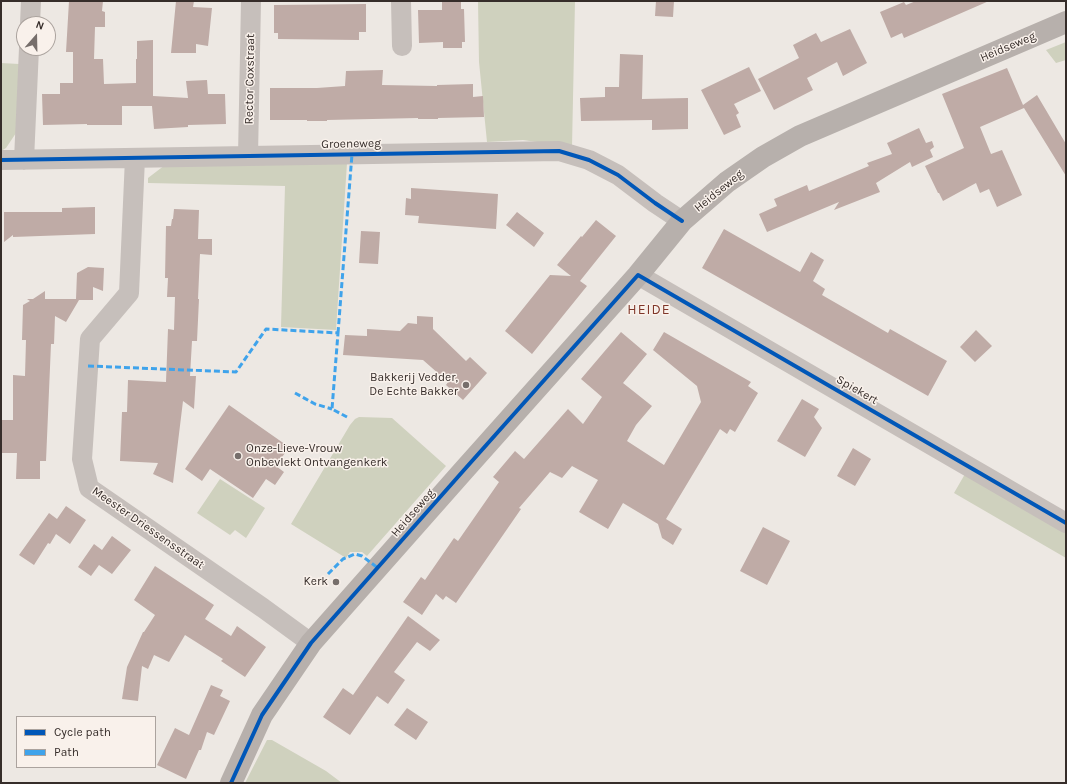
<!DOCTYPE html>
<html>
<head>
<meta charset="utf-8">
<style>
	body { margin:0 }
	#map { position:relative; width:1067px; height:784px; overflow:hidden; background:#ede8e3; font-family:Karla,sans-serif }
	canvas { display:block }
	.frame { position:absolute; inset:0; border:2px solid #362d2a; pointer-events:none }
	.legend { position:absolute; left:16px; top:716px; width:140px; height:52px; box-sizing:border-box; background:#f9f1eb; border:1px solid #aba39e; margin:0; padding:5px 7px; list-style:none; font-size:12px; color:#362d2a }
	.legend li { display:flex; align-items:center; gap:8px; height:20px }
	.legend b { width:20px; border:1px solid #aba39e }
	.north { position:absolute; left:16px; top:16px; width:40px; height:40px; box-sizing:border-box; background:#f9f1eb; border:1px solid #aba39e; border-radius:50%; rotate:20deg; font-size:11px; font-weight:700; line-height:16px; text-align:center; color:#362d2a }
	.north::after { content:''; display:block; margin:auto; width:14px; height:18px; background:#766e6b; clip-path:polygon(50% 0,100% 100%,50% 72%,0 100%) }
</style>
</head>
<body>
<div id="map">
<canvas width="1067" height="784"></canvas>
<div class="frame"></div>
<ul class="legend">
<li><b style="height:5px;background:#0057b8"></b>Cycle path</li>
<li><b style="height:5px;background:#3fa3eb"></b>Path</li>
</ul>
<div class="north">N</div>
</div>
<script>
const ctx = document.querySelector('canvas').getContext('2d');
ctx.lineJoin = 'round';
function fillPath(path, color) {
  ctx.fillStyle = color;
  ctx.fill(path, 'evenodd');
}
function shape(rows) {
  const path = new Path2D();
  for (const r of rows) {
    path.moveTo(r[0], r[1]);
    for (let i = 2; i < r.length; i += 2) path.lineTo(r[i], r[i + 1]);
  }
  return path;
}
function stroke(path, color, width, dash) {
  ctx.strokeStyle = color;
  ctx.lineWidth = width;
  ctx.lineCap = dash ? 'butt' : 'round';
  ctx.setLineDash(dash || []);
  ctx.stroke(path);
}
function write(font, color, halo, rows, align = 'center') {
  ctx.font = font + ' Karla,sans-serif';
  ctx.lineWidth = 3;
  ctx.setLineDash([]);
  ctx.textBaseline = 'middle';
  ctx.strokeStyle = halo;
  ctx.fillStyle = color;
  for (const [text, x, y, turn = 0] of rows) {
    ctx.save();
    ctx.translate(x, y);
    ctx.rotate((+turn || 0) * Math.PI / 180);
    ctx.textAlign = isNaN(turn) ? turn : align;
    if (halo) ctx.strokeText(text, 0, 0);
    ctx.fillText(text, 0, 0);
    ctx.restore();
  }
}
fillPath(shape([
	[478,1,575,1,572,147,523,140,487,142,479,62],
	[1066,42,1066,60,1056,63,1046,50],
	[1,63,19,64,16,133,6,148,1,151],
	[347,163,336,330,281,327,285,186,148,183,148,178,165,165],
	[359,417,392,418,446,466,367,556,362,552,350,552,346,558,291,524,350,425,355,419],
	[965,474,1066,533,1066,558,954,493],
	[220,479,265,508,246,538,235,530,230,535,197,513],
	[267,740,272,740,326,771,342,783,245,783]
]), '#cfd1be');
fillPath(shape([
	[69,1,103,1,102,11,105,12,105,27,95,27,94,59,103,59,104,84,136,83,136,59,137,59,137,41,153,40,153,96,188,98,186,81,207,80,208,94,225,94,226,124,188,125,188,127,154,129,152,106,122,106,122,125,87,125,87,124,43,125,42,94,60,94,60,83,73,83,73,52,66,52],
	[176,1,194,1,193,7,212,8,208,46,196,44,196,53,171,53],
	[442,1,461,1,461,9,464,9,465,42,462,42,462,48,443,48,443,42,419,43,418,10,442,10],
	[656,1,674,1,673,17,655,16],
	[916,1,989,1,904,38,902,33,891,38,880,12,904,2,906,5],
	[366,4,366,32,359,32,359,40,278,39,278,33,274,33,274,5],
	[850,29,867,63,843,76,837,62,807,78,813,90,774,110,758,79,799,58,793,45,816,33,821,42],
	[620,54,643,55,642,99,688,98,688,129,652,130,652,120,581,121,580,98,605,97,605,87,619,87],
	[749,67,761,91,734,104,739,113,736,115,741,127,724,135,701,90],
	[1007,68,1023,105,1037,95,1066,144,1066,176,1024,108,980,127,991,154,1002,150,1022,195,997,207,989,189,980,193,976,183,943,201,939,193,938,193,925,166,964,148,942,94],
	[383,70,382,85,437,86,437,85,473,84,473,97,483,96,484,117,438,118,438,119,418,119,418,118,327,120,327,121,307,121,307,120,270,120,270,88,317,88,345,86,346,71],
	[919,128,926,143,932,141,934,147,930,150,933,157,912,167,910,162,876,183,880,192,834,210,839,202,767,232,759,214,777,206,774,199,807,185,809,191,869,166,867,163,892,154,887,143],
	[411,188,498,194,496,229,418,223,419,216,405,215,406,198,411,199],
	[95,207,95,234,13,237,13,235,4,242,4,212,62,212,62,208],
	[174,209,199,210,198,239,212,239,212,255,200,254,198,299,199,299,197,341,192,341,190,376,196,376,194,409,183,401,173,483,153,474,158,463,120,461,122,412,127,412,128,380,166,382,168,329,174,330,175,297,167,297,168,278,165,278,166,226,171,226,172,219,173,219],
	[517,212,544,233,534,247,506,225],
	[596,220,616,236,580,281,587,286,532,354,505,331,550,275,571,276,557,265,581,236,582,237],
	[724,229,800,272,811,252,824,260,813,281,825,289,822,295,888,333,890,329,947,361,928,396,702,268],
	[361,231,380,232,378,264,359,263],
	[88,267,104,268,103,291,93,287,93,300,79,300,66,322,55,316,54,344,51,344,46,461,40,461,40,479,16,479,17,453,1,453,1,420,13,420,13,375,25,376,26,340,22,340,23,305,30,301,27,299,33,299,45,291,45,299,76,299,77,273],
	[417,316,433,317,433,329,466,361,470,357,487,373,463,400,446,385,448,382,423,360,343,355,345,335,367,336,367,329,400,331,408,323,417,324],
	[976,330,992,346,975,362,960,347],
	[621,332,647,354,623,383,652,406,636,425,627,441,664,465,701,402,697,386,653,350,664,332,751,382,748,386,758,393,735,432,730,429,727,434,720,429,666,519,682,529,673,545,662,538,658,524,623,503,608,529,579,512,598,480,572,466,562,478,550,472,519,508,521,509,456,603,446,596,443,600,436,594,422,615,403,602,421,577,425,580,454,538,458,541,499,482,493,477,515,451,524,459,568,409,583,424,602,397,581,379],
	[802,399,819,409,814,417,822,428,805,457,777,441],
	[229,405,289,447,276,466,284,472,275,485,266,479,253,498,210,469,202,481,185,469],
	[853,448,871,459,855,486,837,476],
	[66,506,86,520,70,544,56,534,50,544,48,543,34,565,19,555,49,513,57,519],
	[763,527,790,541,767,585,740,571],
	[112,536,131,550,112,574,99,565,91,576,78,567,94,544,102,550],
	[155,566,214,605,205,619,231,636,237,626,266,647,245,677,221,661,223,659,185,635,169,662,154,655,148,669,142,666,138,701,122,699,127,667,143,632,144,632,155,615,134,600],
	[408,616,440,640,430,651,417,642,394,672,405,680,388,704,377,696,350,735,323,717,343,688,353,695],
	[211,685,223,690,220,696,230,701,214,735,207,732,201,750,199,750,186,779,157,765,175,728,189,735],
	[407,708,428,722,416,740,394,725]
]), '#bfaba6');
stroke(shape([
	[401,1,402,46],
	[30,24,31,1],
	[248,156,251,1],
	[135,158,129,293,90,339,82,459,89,488,263,608,311,643],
	[1,160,559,151,589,160,618,175,655,203,682,221],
	[24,160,29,48],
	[638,275,1066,523]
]), '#c6bfbb', 20);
stroke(shape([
	[231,783,262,715,311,643,464,470,638,275,682,221,727,182,763,157,800,136,1066,22]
]), '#b7b0ac', 22);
stroke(shape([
	[338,333,352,154],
	[88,366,236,372,266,329,338,333,332,409,347,417],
	[295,393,315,404,332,409],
	[328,574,343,559,355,554,362,556,378,568]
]), '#3fa3eb', 3, [6, 3]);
stroke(shape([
	[1,160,559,151,589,160,618,175,655,203,682,221],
	[231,783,262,715,311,643,464,470,638,275,1066,523]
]), '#0057b8', 4);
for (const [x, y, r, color] of [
	[466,385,4,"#766e6b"],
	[238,456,4,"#766e6b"],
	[336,582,4,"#766e6b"]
]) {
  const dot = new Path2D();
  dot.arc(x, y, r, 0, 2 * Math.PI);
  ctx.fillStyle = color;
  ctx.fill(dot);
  stroke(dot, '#f9f1eb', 1.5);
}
write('12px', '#362d2a', '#f9f1eb', [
	["Heidseweg",1008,47,-23],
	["Rector Coxstraat",250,79,-89],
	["Groeneweg",351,144,-1],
	["Heidseweg",719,191,-39],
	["Spiekert",857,390,30],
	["Heidseweg",413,513,-49],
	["Meester Driessensstraat",148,528,35]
]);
write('12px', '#362d2a', '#f9f1eb', [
	["Bakkerij Vedder,",458,378],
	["De Echte Bakker",458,392],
	["Onze-Lieve-Vrouw",246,449,"left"],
	["Onbevlekt Ontvangenkerk",246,463,"left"],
	["Kerk",328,582]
], 'right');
ctx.letterSpacing = '1px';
write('14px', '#7f3629', '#f9f1eb', [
	["HEIDE",649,310]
]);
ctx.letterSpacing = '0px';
</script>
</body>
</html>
